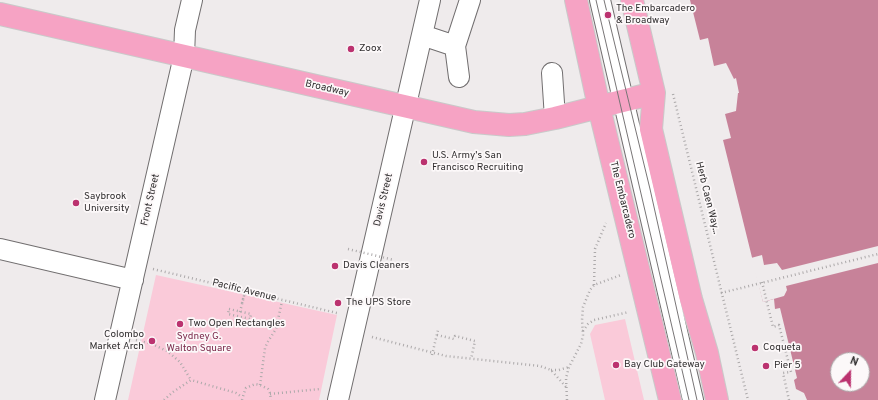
<!DOCTYPE html>
<html>
<head>
<meta charset="utf-8">
<style>
	body { margin:0 }
	#map { position:relative; width:878px; height:400px; overflow:hidden; background:#efebec; font-family:Overpass,sans-serif }
	canvas { display:block }
	.north { position:absolute; left:830px; top:352px; width:40px; height:40px; box-sizing:border-box; background:#fcf8f9; border:1px solid #aaa7a8; border-radius:50%; rotate:22deg; font-size:11px; font-weight:700; line-height:16px; text-align:center; color:#302e2f }
	.north::after { content:''; display:block; margin:auto; width:14px; height:18px; background:#bb326f; clip-path:polygon(50% 0,100% 100%,50% 72%,0 100%) }
</style>
</head>
<body>
<div id="map">
<canvas width="878" height="400"></canvas>
<div class="north">N</div>
</div>
<script>
const ctx = document.querySelector('canvas').getContext('2d');
ctx.lineJoin = 'round';
function fillPath(path, color) {
  ctx.fillStyle = color;
  ctx.fill(path, 'evenodd');
}
function shape(rows) {
  const path = new Path2D();
  for (const r of rows) {
    path.moveTo(r[0], r[1]);
    for (let i = 2; i < r.length; i += 2) path.lineTo(r[i], r[i + 1]);
  }
  return path;
}
function stroke(path, color, width, dash) {
  ctx.strokeStyle = color;
  ctx.lineWidth = width;
  ctx.lineCap = dash ? 'butt' : 'round';
  ctx.setLineDash(dash || []);
  ctx.stroke(path);
}
function write(font, color, halo, rows, align = 'center') {
  ctx.font = font + ' Overpass,sans-serif';
  ctx.lineWidth = 3.5;
  ctx.setLineDash([]);
  ctx.textBaseline = 'middle';
  ctx.strokeStyle = halo;
  ctx.fillStyle = color;
  for (const [text, x, y, turn = 0] of rows) {
    ctx.save();
    ctx.translate(x, y);
    ctx.rotate((+turn || 0) * Math.PI / 180);
    ctx.textAlign = isNaN(turn) ? turn : align;
    if (halo) ctx.strokeText(text, 0, 0);
    ctx.fillText(text, 0, 0);
    ctx.restore();
  }
}
fillPath(shape([
	[156,275,337,315,319,400,128,400],
	[625,319,644,400,605,400,590,334,595,325]
]), '#facad9');
fillPath(shape([
	[690,0,878,0,878,400,807,400,804,393,796,389,794,380,797,378,780,308,775,309,774,299,763,302,723,140,731,138,725,114,736,111,738,93,739,93,736,78,734,79,726,63,714,66,708,38,700,40],
	[838,360,862,360,862,384,838,384]
]), '#c78299');
fillPath(shape([
	[878,246,878,263,786,286,787,290,784,296,763,302,751,258,762,255,764,265,777,263,782,270]
]), '#efebec');
const minor = shape([
	[600,0,693,400],
	[422,35,455,46,459,77],
	[455,46,470,0],
	[552,73,555,118],
	[0,249,133,280],
	[105,400,184,56,185,30,192,0],
	[338,400,430,0]
]);
const major = shape([
	[576,0,599,107,670,400],
	[632,0,654,93,651,129,691,299,707,353,717,400],
	[0,14,474,122,509,125,525,124,555,118,654,93]
]);
stroke(minor, '#716e6f', 22);
stroke(major, '#c9c9c9', 24);
stroke(shape([
	[673,94,748,400],
	[153,269,337,313],
	[762,282,773,327,779,325,791,372,783,373,789,400],
	[594,285,595,249,606,223],
	[721,293,878,254],
	[242,303,245,291],
	[229,309,251,314,250,319,228,314,229,309],
	[583,331,588,324,594,320,629,312],
	[437,335,454,339,455,336,475,341,471,359],
	[372,337,446,356,540,366,551,370,567,388],
	[136,340,152,344,167,351,180,362,191,380],
	[551,370,559,370,569,367],
	[260,385,265,348,267,343,276,329,282,301],
	[270,394,320,389],
	[164,400,173,392,191,380,236,393,242,397],
	[242,400,244,393,246,388,255,384,260,385,268,389,270,393,271,400],
	[567,400,566,378,569,367,581,344,583,335,582,320,583,307,590,290,594,285,621,275]
]), '#aca9aa', 2.5, [1, 3]);
stroke(minor, '#fff', 20);
stroke(major, '#f6a3c4', 22);
stroke(shape([
	[596,0,689,400],
	[604,0,650,189,697,400]
]), '#787576', 1);
stroke(shape([
	[348,249,394,260],
	[240,312,246,288],
	[432,355,438,330]
]), '#aca9aa', 2.5, [1, 3]);
for (const [x, y, r, color] of [
	[608,15,4,"#bb326f"],
	[351,49,4,"#bb326f"],
	[424,162,4,"#bb326f"],
	[76,203,4,"#bb326f"],
	[335,266,4,"#bb326f"],
	[338,303,4,"#bb326f"],
	[180,324,4,"#bb326f"],
	[152,341,4,"#bb326f"],
	[755,348,4,"#bb326f"],
	[616,365,4,"#bb326f"],
	[766,366,4,"#bb326f"]
]) {
  const dot = new Path2D();
  dot.arc(x, y, r, 0, 2 * Math.PI);
  ctx.fillStyle = color;
  ctx.fill(dot);
  stroke(dot, '#fcf8f9', 1.5);
}
write('10px', '#302e2f', '#fcf8f9', [
	["The Embarcadero",616,9],
	["& Broadway",616,21],
	["Zoox",359,49],
	["U.S. Army's San",432,156],
	["Francisco Recruiting",432,168],
	["Saybrook",84,197],
	["University",84,209],
	["Davis Cleaners",343,266],
	["The UPS Store",346,303],
	["Two Open Rectangles",188,324],
	["Colombo",144,335,"right"],
	["Market Arch",144,347,"right"],
	["Coqueta",763,348],
	["Bay Club Gateway",624,365],
	["Pier 5",774,366]
], 'left');
write('10px', '#302e2f', '#fcf8f9', [
	["Broadway",327,89,13],
	["Herb Caen Way...",707,198,76],
	["Front Street",151,200,-77],
	["Davis Street",384,200,-77],
	["The Embarcadero",622,200,76],
	["Pacific Avenue",244,291,14]
]);
write('10px', '#7b294b', '#fcf8f9', [
	["Sydney G.",199,337],
	["Walton Square",199,349]
]);
</script>
</body>
</html>
